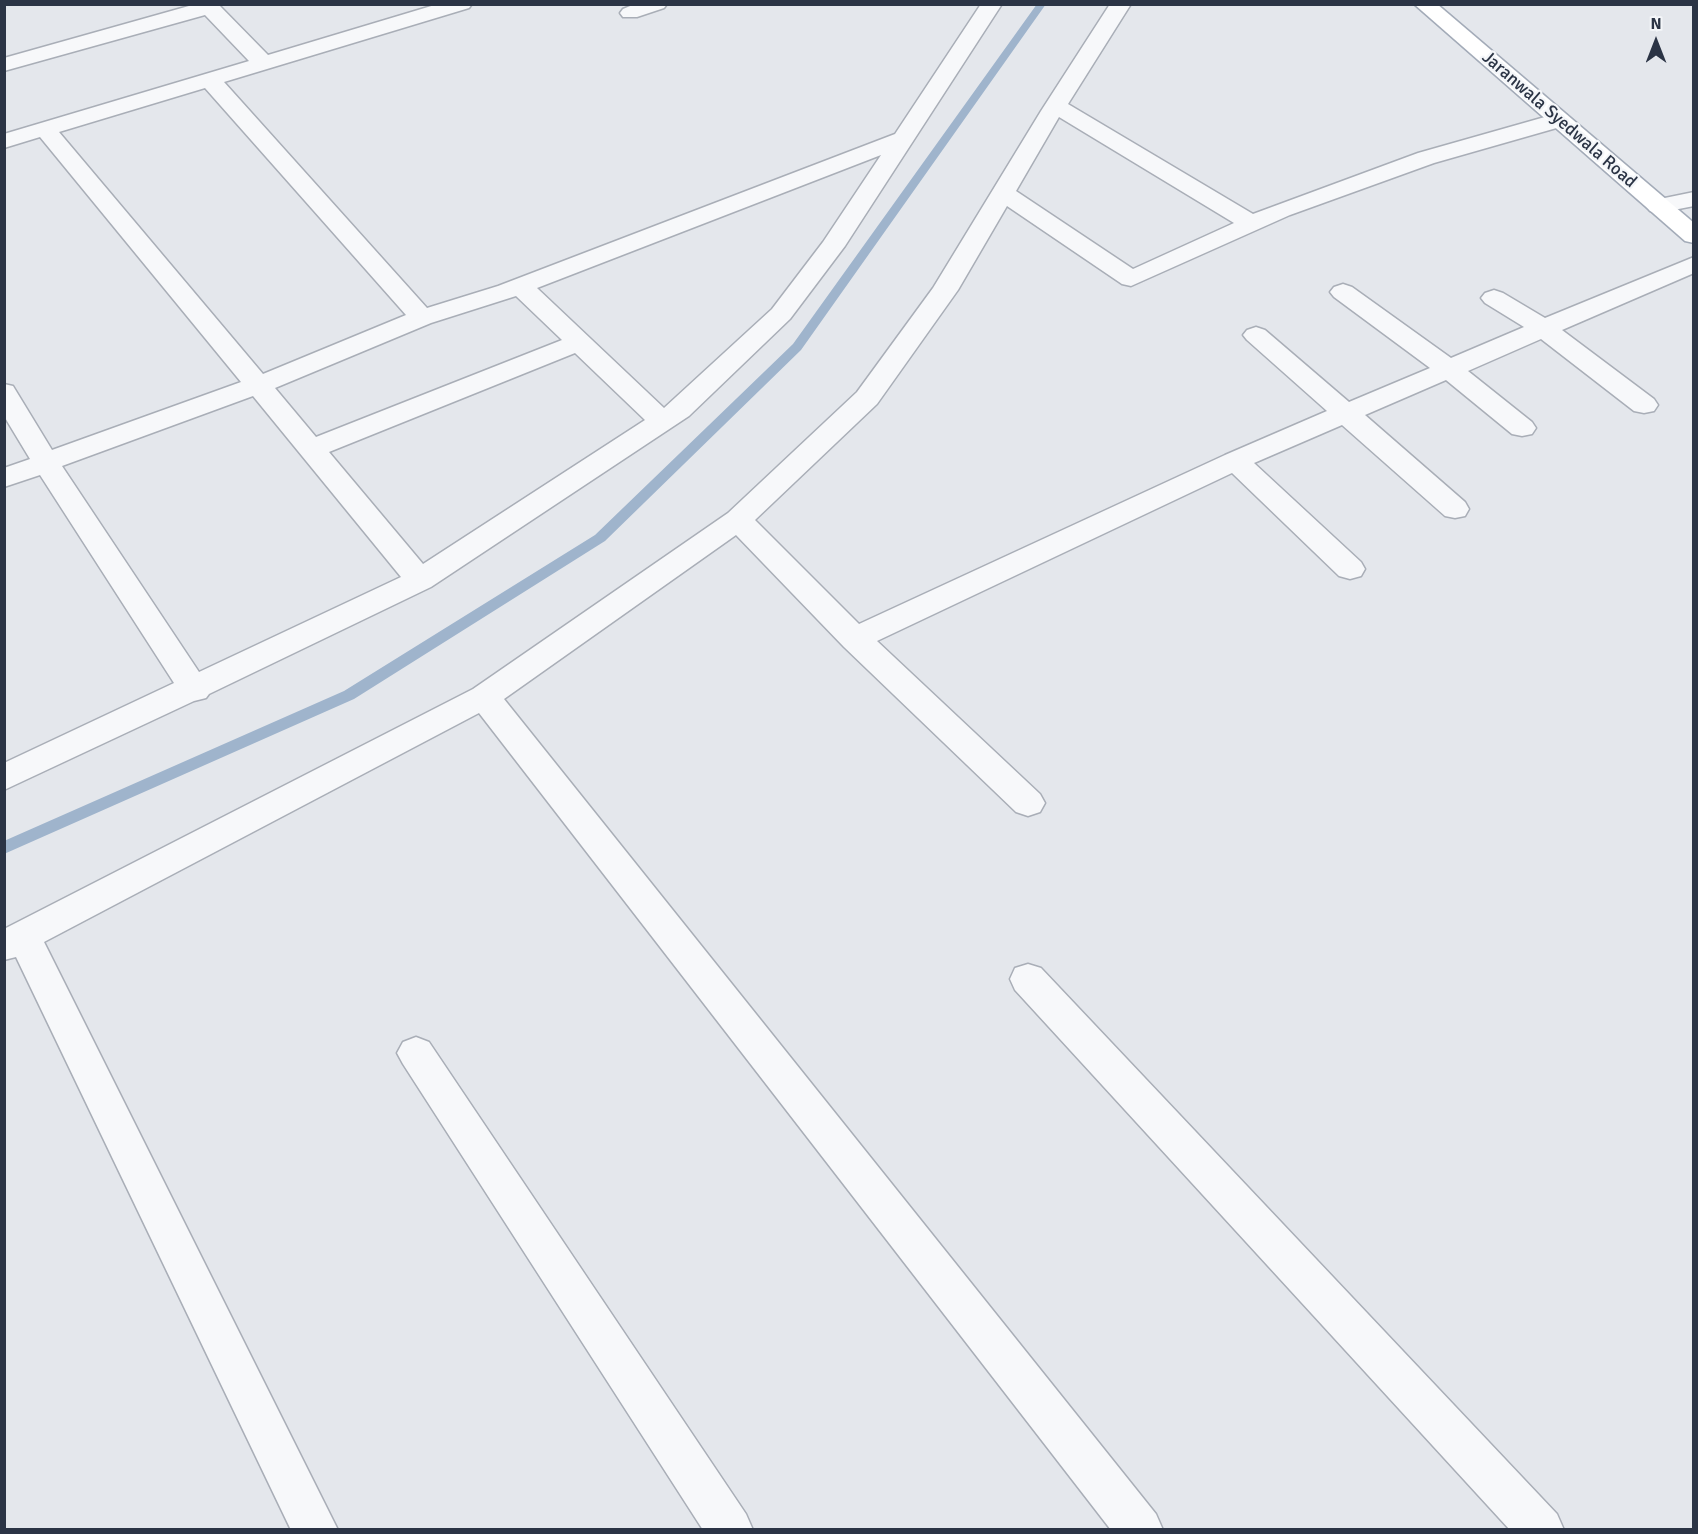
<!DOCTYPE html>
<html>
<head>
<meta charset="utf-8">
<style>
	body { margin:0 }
	#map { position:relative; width:1698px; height:1534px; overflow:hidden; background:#e4e7ec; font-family:Signika,sans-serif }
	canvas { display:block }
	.frame { position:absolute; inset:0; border:6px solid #2b3445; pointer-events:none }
	.north { position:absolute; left:1626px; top:12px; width:60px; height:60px; -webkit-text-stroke:4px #f4f6f9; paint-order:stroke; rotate:0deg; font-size:16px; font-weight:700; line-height:24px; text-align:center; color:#2b3445 }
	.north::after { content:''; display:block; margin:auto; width:21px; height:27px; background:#2b3445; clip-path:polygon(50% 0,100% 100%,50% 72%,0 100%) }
</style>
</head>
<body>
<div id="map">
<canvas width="1698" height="1534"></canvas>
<div class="frame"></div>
<div class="north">N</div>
</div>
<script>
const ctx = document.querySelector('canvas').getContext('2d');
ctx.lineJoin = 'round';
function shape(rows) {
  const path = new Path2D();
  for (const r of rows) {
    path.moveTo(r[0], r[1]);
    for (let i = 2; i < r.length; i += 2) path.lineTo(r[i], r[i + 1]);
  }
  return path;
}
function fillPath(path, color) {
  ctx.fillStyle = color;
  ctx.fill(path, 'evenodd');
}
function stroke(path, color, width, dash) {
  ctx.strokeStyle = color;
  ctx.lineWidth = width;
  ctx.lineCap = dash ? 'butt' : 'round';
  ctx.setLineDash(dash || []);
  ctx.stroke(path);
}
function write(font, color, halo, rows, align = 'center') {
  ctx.font = font + ' Signika,sans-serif';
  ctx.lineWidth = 4.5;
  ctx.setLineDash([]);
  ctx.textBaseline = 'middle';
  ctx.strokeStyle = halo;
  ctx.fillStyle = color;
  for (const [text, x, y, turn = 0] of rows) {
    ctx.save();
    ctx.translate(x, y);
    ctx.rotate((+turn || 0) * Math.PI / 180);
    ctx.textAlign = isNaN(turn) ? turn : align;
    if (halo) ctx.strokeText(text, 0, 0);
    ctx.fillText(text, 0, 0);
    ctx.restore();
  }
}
fillPath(shape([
	[1037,4,1046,4,801,350,605,541,354,699,4,854,4,841,344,691,595,535,793,344,1037,4]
]), '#9fb4cc');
const minor = shape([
	[196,4,218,4,268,55,438,4,472,4,469,8,224,82,427,308,498,286,895,134,981,4,1002,4,845,246,790,319,689,416,431,587,209,694,206,698,194,701,4,790,4,763,174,683,40,475,4,487,4,468,30,459,4,416,4,384,13,386,52,450,241,382,40,137,4,148,4,134,249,61,205,15,4,71,4,58,196,4],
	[205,88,406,315,263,374,59,132,205,88],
	[881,155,823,242,772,309,664,408,537,288,881,155],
	[516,296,562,340,316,437,275,388,431,323,516,296],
	[575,353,645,420,423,564,329,452,575,353],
	[253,396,401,577,199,672,62,466,253,396],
	[635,4,667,4,664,8,637,17,623,17,620,13,623,9,635,4],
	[1110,4,1131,4,1068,104,1253,214,1418,153,1559,113,1567,115,1570,120,1567,125,1434,163,1290,215,1131,286,1122,284,1007,206,958,290,877,404,755,520,859,624,1225,455,1327,411,1247,340,1243,335,1247,330,1256,327,1265,330,1349,402,1430,368,1334,297,1330,292,1334,287,1343,284,1352,287,1451,358,1524,327,1485,303,1481,298,1485,293,1494,290,1503,293,1545,318,1694,257,1694,273,1562,330,1654,399,1658,405,1654,411,1644,413,1634,411,1541,339,1468,371,1532,422,1536,428,1532,434,1522,436,1512,434,1446,380,1365,415,1465,502,1469,509,1465,516,1455,518,1445,516,1342,425,1254,463,1361,562,1365,569,1361,576,1350,579,1339,576,1232,473,877,641,1040,794,1045,803,1040,812,1028,816,1016,812,844,647,736,535,504,699,1156,1514,1163,1530,1111,1530,479,713,44,942,338,1530,291,1530,16,957,4,960,4,929,473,689,728,513,857,392,933,288,1041,111,1110,4],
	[1059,117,1234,223,1133,269,1016,191,1059,117],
	[1694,192,1694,206,1658,213,1650,211,1646,206,1650,201,1694,192],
	[1028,964,1041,968,1557,1514,1564,1530,1510,1530,1015,990,1010,979,1015,968,1028,964],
	[416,1037,429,1042,746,1514,753,1530,703,1530,403,1064,397,1053,403,1042,416,1037]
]);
const primary = shape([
	[1414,4,1437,4,1694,223,1694,243,1685,241,1414,4]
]);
stroke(minor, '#a9aeb7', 3);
stroke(primary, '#a3abb8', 3);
fillPath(minor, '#f7f8fa');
fillPath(primary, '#fff');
write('18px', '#2b3445', '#f4f6f9', [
	["Jaranwala Syedwala Road",1559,120,41]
]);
</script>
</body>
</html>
